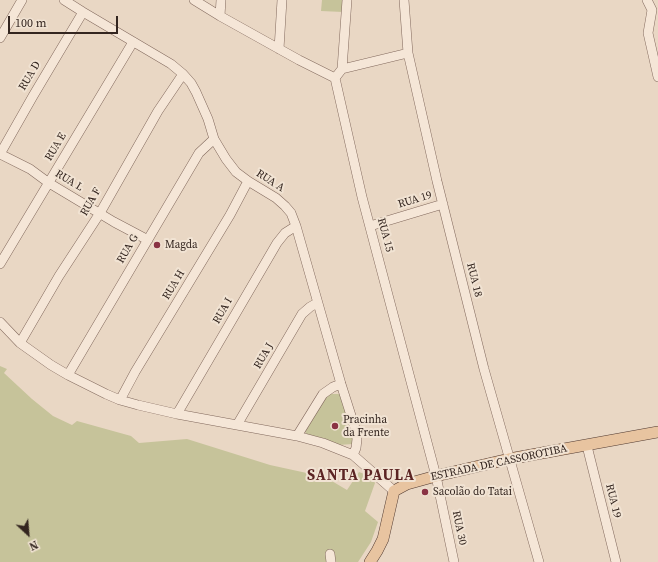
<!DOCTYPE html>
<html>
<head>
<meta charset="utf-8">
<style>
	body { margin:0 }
	#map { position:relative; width:658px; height:562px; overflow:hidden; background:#e9d7c4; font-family:"Source Serif 4",serif }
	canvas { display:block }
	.north { position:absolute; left:8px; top:514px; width:40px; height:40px; -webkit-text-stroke:3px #f1e3d3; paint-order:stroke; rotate:154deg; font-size:11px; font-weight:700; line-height:16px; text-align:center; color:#33251f }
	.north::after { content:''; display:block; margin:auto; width:14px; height:18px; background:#33251f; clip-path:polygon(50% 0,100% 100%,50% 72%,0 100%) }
	.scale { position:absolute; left:8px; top:16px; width:110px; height:18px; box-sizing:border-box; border:2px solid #33251f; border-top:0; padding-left:5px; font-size:12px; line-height:14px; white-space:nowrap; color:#33251f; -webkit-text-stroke:3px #f1e3d3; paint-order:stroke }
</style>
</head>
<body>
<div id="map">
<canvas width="658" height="562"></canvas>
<div class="north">N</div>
<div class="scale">100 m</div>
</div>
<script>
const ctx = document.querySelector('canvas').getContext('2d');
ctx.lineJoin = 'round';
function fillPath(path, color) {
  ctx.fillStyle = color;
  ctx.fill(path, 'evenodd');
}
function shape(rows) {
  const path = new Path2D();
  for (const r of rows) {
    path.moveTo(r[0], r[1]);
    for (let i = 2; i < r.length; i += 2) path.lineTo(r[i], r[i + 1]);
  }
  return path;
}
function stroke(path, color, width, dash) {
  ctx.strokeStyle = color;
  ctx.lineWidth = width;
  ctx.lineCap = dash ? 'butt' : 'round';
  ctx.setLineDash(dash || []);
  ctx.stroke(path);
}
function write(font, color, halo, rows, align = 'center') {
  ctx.font = font + ' "Source Serif 4",serif';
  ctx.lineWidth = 4;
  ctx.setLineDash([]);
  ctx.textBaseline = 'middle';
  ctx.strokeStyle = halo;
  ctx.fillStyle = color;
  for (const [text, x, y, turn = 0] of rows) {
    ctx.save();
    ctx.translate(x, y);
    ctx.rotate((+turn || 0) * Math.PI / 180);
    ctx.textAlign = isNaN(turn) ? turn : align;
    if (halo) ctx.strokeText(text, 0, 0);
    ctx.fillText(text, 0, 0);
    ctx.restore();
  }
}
fillPath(shape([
	[322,0,343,0,343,12,321,11],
	[0,366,7,369,4,373,32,399,53,416,72,425,77,421,131,436,139,443,187,439,270,465,325,477,347,490,359,472,370,476,375,483,365,511,378,522,371,542,358,562,0,562],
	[327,394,341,394,356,437,353,444,338,445,311,438,305,432]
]), '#c6c39a');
const minor = shape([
	[64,0,83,12,171,64,183,74,191,83,196,92,208,119,214,139,226,159,236,172,248,181,276,198,285,206,291,213,296,226,341,384,355,428,357,439,356,448,353,455],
	[194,0,220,16,299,60,335,78],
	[347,0,342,69,335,78,362,197,436,476,454,562],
	[404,0,408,53,437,181,484,369,539,562],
	[647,0,652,10,648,33,658,77],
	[220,16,221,0],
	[0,38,22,0],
	[279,49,282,0],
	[342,69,408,53],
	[0,154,30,169,49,183,114,222,148,240],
	[0,154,33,96,83,12],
	[370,226,443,204],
	[0,264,133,42],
	[0,322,20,343,51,365,68,375,106,394,120,400,138,405,177,414,297,436,323,443,353,455,394,491],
	[20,343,59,276,100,213,158,111,183,74],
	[68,375,199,153,214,139],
	[120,400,135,372,230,215,248,181],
	[177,414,277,243,285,233,296,226],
	[237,425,302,314,310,307,317,303],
	[297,436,323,394,333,387,341,384],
	[587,446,616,562],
	[330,554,331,562]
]);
const major = shape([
	[370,562,377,551,383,539,394,491,407,484,436,476,509,459,658,432]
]);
stroke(minor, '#82695d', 10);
stroke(major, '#503930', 12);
stroke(minor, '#f5e6d7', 9);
stroke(major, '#e8c4a0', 11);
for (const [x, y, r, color] of [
	[157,245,4,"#8a3344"],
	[335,426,4,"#8a3344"],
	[425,492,4,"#8a3344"]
]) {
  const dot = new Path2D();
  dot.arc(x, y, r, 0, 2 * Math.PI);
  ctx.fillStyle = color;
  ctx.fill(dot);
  stroke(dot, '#f1e3d3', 1.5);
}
write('11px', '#33251f', '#f1e3d3', [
	["RUA D",30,76,-59],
	["RUA E",56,147,-59],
	["RUA L",69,181,31],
	["RUA A",270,181,33],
	["RUA 19",415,200,-17],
	["RUA F",91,202,-60],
	["RUA 15",385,235,75],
	["RUA G",128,249,-60],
	["RUA 18",474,280,76],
	["RUA H",174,285,-59],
	["RUA I",223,311,-60],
	["RUA J",264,356,-60],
	["ESTRADA DE CASSOROTIBA",499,463,-12],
	["RUA 19",613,501,76],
	["RUA 30",459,528,78]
]);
write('11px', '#33251f', '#f1e3d3', [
	["Magda",165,245],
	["Pracinha",343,420],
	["da Frente",343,433],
	["Sacolão do Tatai",433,492]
], 'left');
ctx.letterSpacing = '1px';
write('bold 15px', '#5c2423', '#f1e3d3', [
	["SANTA PAULA",361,476]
]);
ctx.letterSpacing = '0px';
</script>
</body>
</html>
